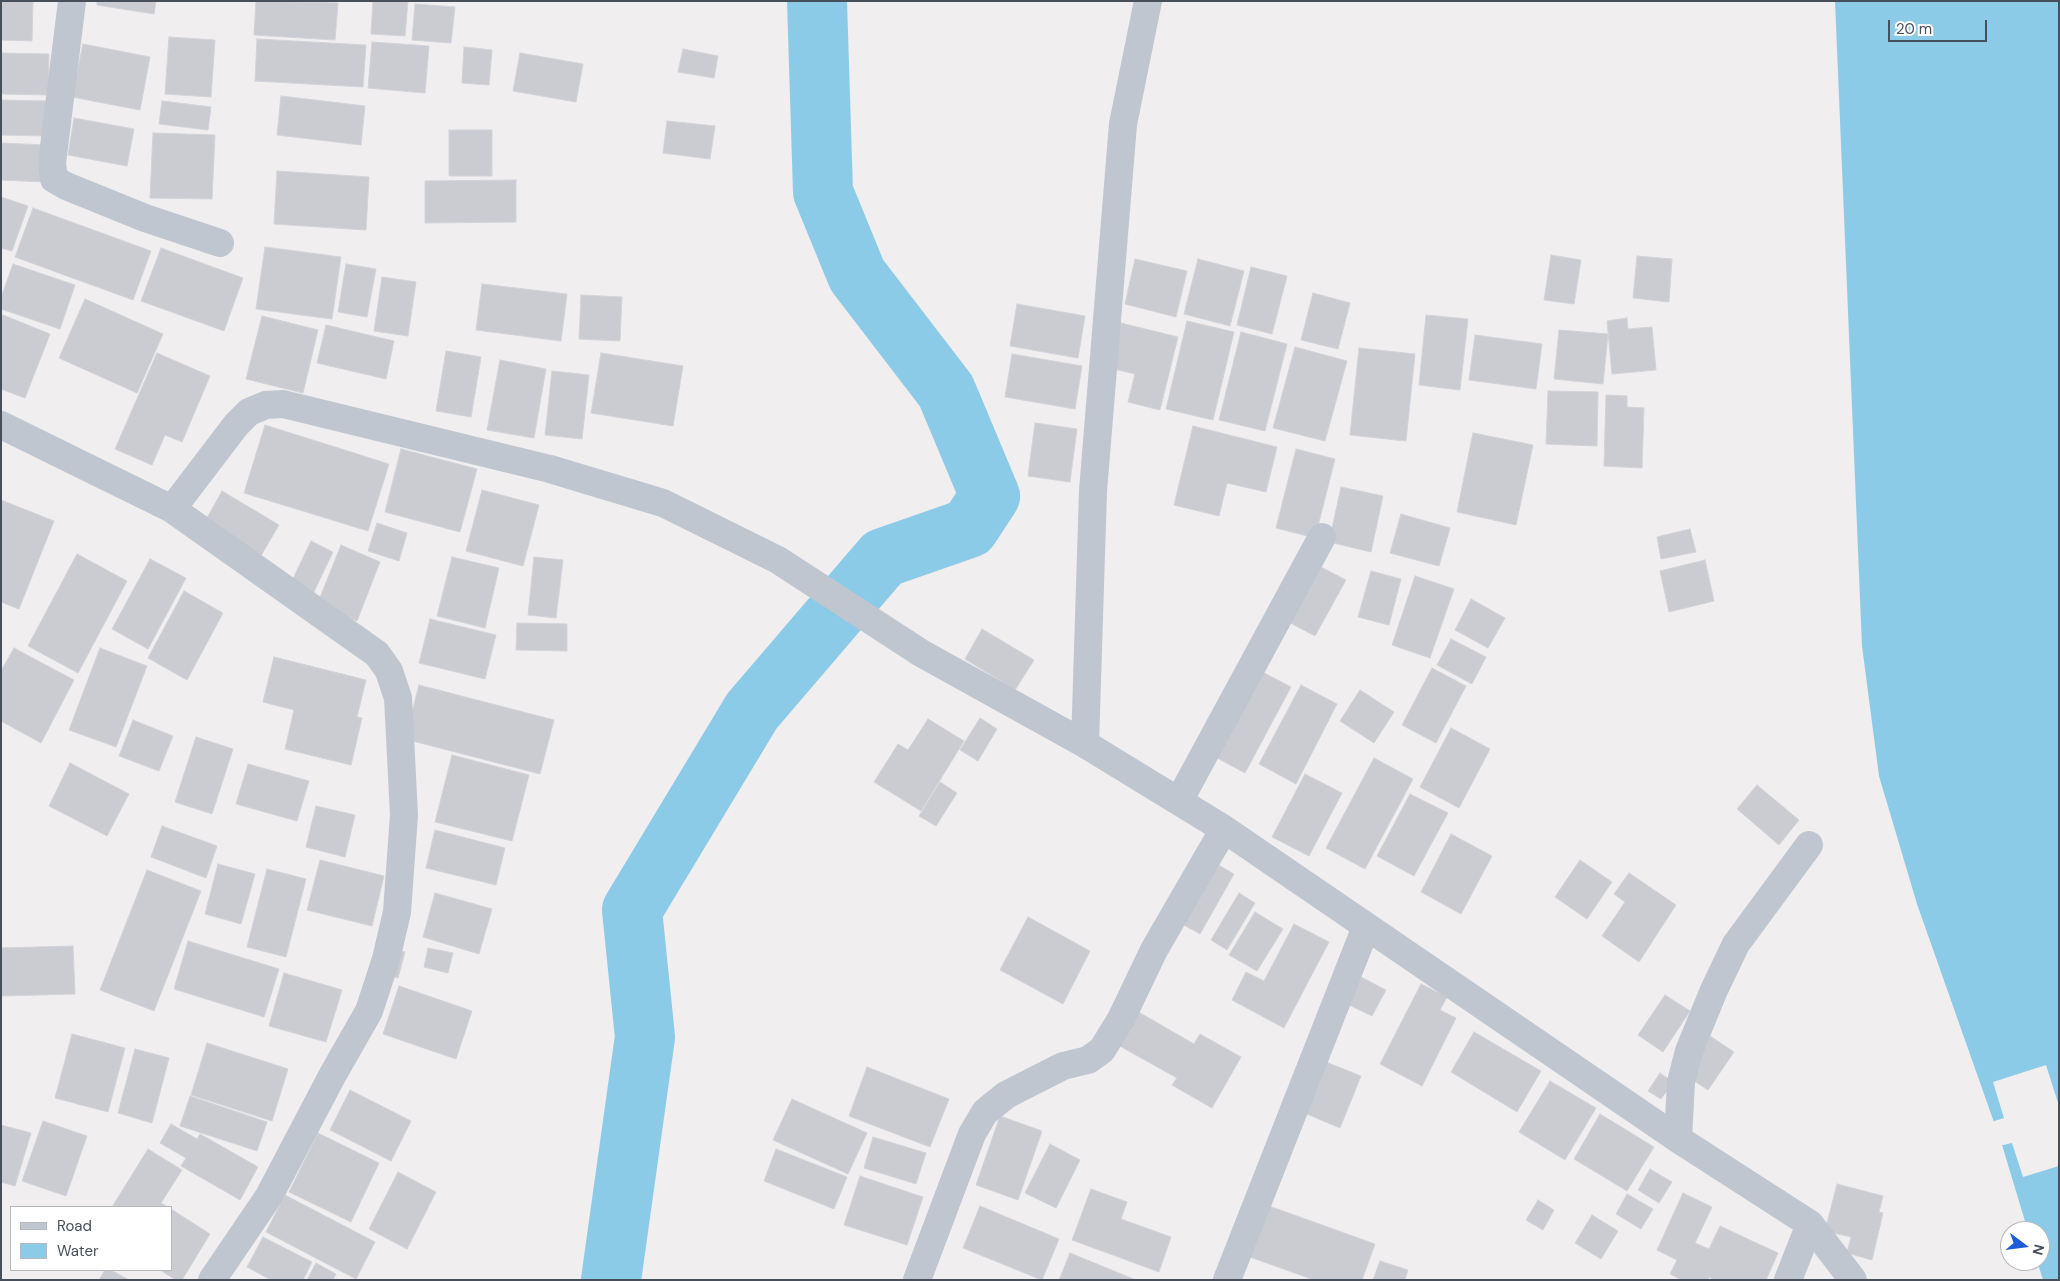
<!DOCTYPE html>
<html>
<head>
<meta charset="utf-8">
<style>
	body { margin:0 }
	#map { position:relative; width:2060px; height:1281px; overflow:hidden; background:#f0eeee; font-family:"DM Sans",sans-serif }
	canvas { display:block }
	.frame { position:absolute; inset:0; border:2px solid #474f5a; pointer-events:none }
	.legend { position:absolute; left:10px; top:1206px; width:162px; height:65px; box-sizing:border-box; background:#fff; border:1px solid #b5b9bd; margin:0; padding:6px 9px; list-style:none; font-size:15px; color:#474f5a }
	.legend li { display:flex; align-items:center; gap:10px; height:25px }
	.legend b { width:25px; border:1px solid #b5b9bd }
	.north { position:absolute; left:2000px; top:1221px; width:50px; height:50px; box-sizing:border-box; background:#fff; border:1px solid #b5b9bd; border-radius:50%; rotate:105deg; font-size:14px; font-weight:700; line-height:20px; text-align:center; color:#474f5a }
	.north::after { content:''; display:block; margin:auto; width:18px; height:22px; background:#1f5cd9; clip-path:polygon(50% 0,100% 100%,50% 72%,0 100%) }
	.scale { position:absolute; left:1888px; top:20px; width:99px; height:22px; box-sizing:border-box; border:2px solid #474f5a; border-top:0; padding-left:6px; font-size:15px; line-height:18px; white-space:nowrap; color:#474f5a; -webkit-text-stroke:4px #fff; paint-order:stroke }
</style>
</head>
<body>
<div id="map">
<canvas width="2060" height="1281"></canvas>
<div class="frame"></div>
<ul class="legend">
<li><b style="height:6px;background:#bfc6cf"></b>Road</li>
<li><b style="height:14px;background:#8ccbe8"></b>Water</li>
</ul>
<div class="north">N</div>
<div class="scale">20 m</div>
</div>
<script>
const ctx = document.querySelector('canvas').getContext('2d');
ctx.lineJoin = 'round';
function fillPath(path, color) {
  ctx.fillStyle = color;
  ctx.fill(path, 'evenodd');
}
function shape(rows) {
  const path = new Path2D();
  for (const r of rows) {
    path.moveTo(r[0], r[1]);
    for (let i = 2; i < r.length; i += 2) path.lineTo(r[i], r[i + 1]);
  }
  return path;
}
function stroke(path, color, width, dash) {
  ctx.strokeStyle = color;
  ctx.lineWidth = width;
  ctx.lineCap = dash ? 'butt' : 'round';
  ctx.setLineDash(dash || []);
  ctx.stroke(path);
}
fillPath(shape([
	[1835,1,2059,1,2059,1280,2043,1280,2037,1261,2040,1261,2040,1231,2028,1231,2002,1145,1917,904,1879,776,1862,646]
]), '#8ccbe8');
fillPath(shape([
	[2046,1065,2059,1106,2059,1166,2023,1177,2012,1143,1999,1146,1991,1122,2004,1118,1993,1082]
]), '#f0eeee');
stroke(shape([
	[611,1280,645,1037,632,910,752,711,883,558,969,528,990,496,946,391,857,275,823,192,817,1]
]), '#8ccbe8', 60);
const building = shape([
	[1,1,33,1,32,41,1,40,1,1],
	[97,1,156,1,154,14,97,5,97,1],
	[256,1,338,3,335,40,254,35,256,1],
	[373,1,408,1,405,36,371,34,373,1],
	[415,4,455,7,451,43,412,40,415,4],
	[169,37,215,40,211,97,165,94,169,37],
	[257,39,366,45,363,87,255,81,257,39],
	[372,42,429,46,425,93,368,88,372,42],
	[83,44,150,57,140,110,72,97,83,44],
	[464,47,492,50,489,85,462,83,464,47],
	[683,49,718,56,714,78,678,72,683,49],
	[1,53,49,54,48,95,1,94,1,53],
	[520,53,583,64,576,102,513,91,520,53],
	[281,96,365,106,361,145,277,135,281,96],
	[1,100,47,101,46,136,1,135,1,100],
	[162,101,211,107,208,130,159,124,162,101],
	[74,118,134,129,127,166,68,155,74,118],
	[667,121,715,126,710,159,663,153,667,121],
	[449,130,492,130,492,176,449,176,449,130],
	[153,133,215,135,212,199,150,198,153,133],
	[1,143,46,145,45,182,1,180,1,143],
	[277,171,369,177,366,230,274,224,277,171],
	[516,180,516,222,425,223,425,181,516,180],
	[1,197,28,206,12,251,1,248,1,197],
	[33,208,151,251,133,300,15,257,33,208],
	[265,247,341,257,332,319,256,309,265,247],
	[161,248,243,278,224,331,141,301,161,248],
	[1551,255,1581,260,1574,304,1544,300,1551,255],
	[1637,256,1672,259,1669,302,1633,298,1637,256],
	[1135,259,1187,271,1176,317,1125,304,1135,259],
	[1198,259,1244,271,1230,326,1184,314,1198,259],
	[13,264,75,285,60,329,1,309,1,298,13,264],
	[346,264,376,269,367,317,338,312,346,264],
	[1251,267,1287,276,1272,334,1237,325,1251,267],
	[382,277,416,282,408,336,374,331,382,277],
	[482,284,567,294,561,341,476,330,482,284],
	[1313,293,1350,303,1338,349,1301,340,1313,293],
	[581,295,622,297,620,341,579,339,581,295],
	[85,299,163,334,137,393,59,358,85,299],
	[1017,304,1085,316,1078,358,1010,346,1017,304],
	[3,315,50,334,25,398,1,389,1,320,3,315],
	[1426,315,1468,319,1460,390,1419,385,1426,315],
	[262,316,318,330,303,393,246,379,262,316],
	[1627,318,1628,329,1652,327,1656,370,1612,374,1607,321,1627,318],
	[1187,321,1234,332,1213,420,1166,409,1187,321],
	[1121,323,1178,337,1160,410,1128,402,1135,374,1110,368,1121,323],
	[326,325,394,341,386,379,317,363,326,325],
	[1559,330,1608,334,1603,384,1554,379,1559,330],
	[1241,332,1287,344,1265,431,1219,420,1241,332],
	[1475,335,1542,344,1536,389,1469,380,1475,335],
	[1295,347,1347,361,1325,441,1273,428,1295,347],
	[1359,348,1415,354,1406,441,1350,435,1359,348],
	[446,351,481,357,471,417,436,411,446,351],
	[157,353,210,376,182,442,165,435,152,465,115,449,157,353],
	[601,353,683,366,673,426,591,413,601,353],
	[1012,354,1082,366,1075,409,1005,397,1012,354],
	[500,360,546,369,534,438,487,430,500,360],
	[552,371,589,375,582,439,545,435,552,371],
	[1548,391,1598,392,1597,446,1546,444,1548,391],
	[1606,395,1627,396,1627,407,1644,408,1642,468,1604,466,1606,395],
	[1035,423,1077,429,1070,482,1028,476,1035,423],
	[265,425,389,464,368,531,244,493,265,425],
	[1193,426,1277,447,1266,492,1227,483,1219,516,1174,505,1193,426],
	[1473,433,1533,445,1516,525,1457,512,1473,433],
	[401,449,477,469,460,532,385,512,401,449],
	[1296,449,1335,459,1315,538,1276,528,1296,449],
	[1341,487,1383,496,1371,552,1329,542,1341,487],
	[482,490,539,505,523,566,466,551,482,490],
	[222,491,279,525,259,559,203,525,222,491],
	[1,500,54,521,19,609,1,602,1,500],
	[1401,514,1450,528,1439,566,1390,553,1401,514],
	[377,523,407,533,399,561,368,551,377,523],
	[1690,529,1696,552,1661,559,1657,537,1690,529],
	[311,541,333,552,312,596,290,585,311,541],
	[341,545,380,562,357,621,317,605,341,545],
	[77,554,127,581,78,673,28,646,77,554],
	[452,557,499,568,485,628,437,616,452,557],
	[534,557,563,560,556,618,528,615,534,557],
	[150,559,186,578,148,649,112,629,150,559],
	[1705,560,1714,601,1669,612,1660,571,1705,560],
	[1313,563,1346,580,1315,636,1283,619,1313,563],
	[1371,571,1401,579,1389,625,1358,617,1371,571],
	[1415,576,1454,589,1430,658,1392,645,1415,576],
	[184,591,223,613,187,680,148,658,184,591],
	[1471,599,1505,618,1488,648,1455,630,1471,599],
	[430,619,496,635,485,679,419,663,430,619],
	[517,623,567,624,567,651,516,650,517,623],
	[982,629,1034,660,1015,690,965,659,982,629],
	[1451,639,1486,657,1472,684,1437,665,1451,639],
	[14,648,74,680,41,743,1,721,1,671,14,648],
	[100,648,147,666,116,747,69,730,100,648],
	[274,657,366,680,357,717,362,718,351,765,285,749,294,710,263,702,274,657],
	[1253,667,1291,687,1245,773,1208,753,1253,667],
	[1432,668,1466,686,1436,743,1402,725,1432,668],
	[419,685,554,720,540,774,405,739,419,685],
	[1301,685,1337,704,1296,784,1259,764,1301,685],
	[1360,690,1394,712,1374,743,1340,721,1360,690],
	[980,718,997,729,978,761,960,750,980,718],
	[928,719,964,741,921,811,874,782,898,744,908,750,928,719],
	[133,720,173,736,159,771,119,756,133,720],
	[1451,728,1490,749,1459,808,1420,787,1451,728],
	[196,737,233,749,212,814,175,802,196,737],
	[452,755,529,775,512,841,435,822,452,755],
	[1374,758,1413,779,1365,869,1326,848,1374,758],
	[70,763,129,794,107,836,49,806,70,763],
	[248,764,309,781,297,821,236,804,248,764],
	[1305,774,1342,793,1309,856,1272,837,1305,774],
	[940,782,957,793,936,826,919,816,940,782],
	[1757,785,1799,820,1779,845,1737,809,1757,785],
	[1410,794,1448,813,1414,876,1377,856,1410,794],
	[316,806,355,815,345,857,306,847,316,806],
	[162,826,217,846,206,878,151,857,162,826],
	[435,830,505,848,496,885,426,868,435,830],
	[1451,834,1492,856,1461,914,1421,892,1451,834],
	[1208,859,1234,874,1200,934,1173,919,1208,859],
	[320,860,384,876,372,926,307,910,320,860],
	[1580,860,1612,882,1587,919,1555,897,1580,860],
	[218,864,255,874,241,924,205,914,218,864],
	[267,869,306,879,286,957,247,947,267,869],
	[147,870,201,891,154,1011,100,990,147,870],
	[1629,873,1676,905,1639,962,1602,936,1625,902,1614,894,1629,873],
	[435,893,492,909,479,954,423,937,435,893],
	[1239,893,1255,903,1227,950,1211,940,1239,893],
	[1255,912,1283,929,1257,971,1229,955,1255,912],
	[1028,917,1090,951,1063,1004,1000,970,1028,917],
	[1294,924,1329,942,1284,1028,1232,1000,1246,972,1264,981,1294,924],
	[188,941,279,969,264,1017,174,989,188,941],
	[73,946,75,994,1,996,1,948,73,946],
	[428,948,453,953,448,973,424,967,428,948],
	[396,950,405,952,398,978,389,975,396,950],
	[284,973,342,990,326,1042,269,1026,284,973],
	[1361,977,1386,990,1372,1016,1347,1004,1361,977],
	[1421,984,1447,997,1440,1010,1456,1018,1422,1086,1380,1064,1421,984],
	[399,986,472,1011,456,1059,383,1034,399,986],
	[1665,995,1690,1011,1663,1052,1638,1035,1665,995],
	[1135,1010,1194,1044,1200,1034,1241,1057,1212,1108,1172,1085,1177,1078,1116,1044,1135,1010],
	[1474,1032,1541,1071,1517,1112,1451,1072,1474,1032],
	[72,1034,125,1048,108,1112,55,1098,72,1034],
	[1710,1036,1734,1052,1708,1090,1684,1074,1710,1036],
	[207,1043,288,1069,272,1121,191,1095,207,1043],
	[135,1049,169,1058,152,1123,118,1113,135,1049],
	[1316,1058,1361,1076,1340,1128,1295,1109,1316,1058],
	[867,1067,949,1099,930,1147,849,1116,867,1067],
	[1660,1073,1673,1082,1661,1099,1648,1091,1660,1073],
	[1550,1081,1596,1108,1565,1160,1519,1132,1550,1081],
	[350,1090,411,1121,391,1161,330,1130,350,1090],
	[190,1096,267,1122,257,1151,180,1126,190,1096],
	[792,1099,867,1133,848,1174,773,1140,792,1099],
	[1600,1114,1654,1147,1627,1191,1574,1159,1600,1114],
	[1000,1116,1042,1131,1018,1200,976,1185,1000,1116],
	[43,1121,87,1136,66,1196,22,1181,43,1121],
	[171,1124,197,1139,200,1134,258,1167,240,1200,181,1166,186,1158,160,1143,171,1124],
	[1,1125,31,1133,15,1186,1,1182,1,1125],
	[318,1133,379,1163,351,1222,289,1192,318,1133],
	[873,1137,926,1153,916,1184,864,1168,873,1137],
	[1050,1144,1080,1160,1056,1208,1025,1193,1050,1144],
	[148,1149,182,1170,161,1203,168,1207,112,1207,148,1149],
	[776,1149,847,1177,834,1209,764,1181,776,1149],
	[1650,1169,1672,1182,1659,1203,1638,1190,1650,1169],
	[398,1172,436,1192,407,1249,369,1229,398,1172],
	[860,1176,923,1197,907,1245,844,1225,860,1176],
	[1837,1184,1883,1196,1879,1212,1883,1213,1872,1260,1847,1253,1851,1237,1825,1231,1837,1184],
	[1091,1189,1127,1202,1121,1219,1171,1237,1159,1272,1072,1240,1091,1189],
	[1683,1193,1712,1207,1695,1243,1709,1249,1720,1226,1778,1253,1766,1280,1714,1280,1709,1277,1708,1280,1682,1280,1670,1274,1677,1260,1657,1250,1683,1193],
	[1627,1194,1653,1209,1641,1229,1616,1214,1627,1194],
	[285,1195,375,1242,356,1279,266,1232,285,1195],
	[1538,1200,1554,1210,1543,1230,1526,1220,1538,1200],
	[980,1206,1059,1239,1042,1280,963,1248,980,1206],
	[1269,1206,1375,1244,1362,1280,1314,1280,1250,1257,1269,1206],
	[171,1209,210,1234,182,1280,176,1280,160,1270,171,1270,171,1209],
	[1592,1215,1618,1231,1601,1259,1575,1243,1592,1215],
	[263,1237,312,1262,303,1280,271,1280,247,1267,263,1237],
	[1070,1253,1136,1280,1059,1280,1070,1253],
	[1380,1261,1408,1270,1405,1280,1373,1280,1380,1261],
	[316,1263,336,1274,333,1280,307,1280,316,1263],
	[105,1270,111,1270,129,1280,99,1280,105,1270]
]);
fillPath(building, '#cbccd2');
stroke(building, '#d2d3d9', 1);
stroke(shape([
	[72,1,52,163,54,179,66,186,145,218,220,243],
	[1,425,172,509,377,654,389,671,398,698,404,815,397,912,386,959,369,1011,332,1076,269,1196,212,1280],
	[172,509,236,425,249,412,266,405,283,404,550,469,663,503,778,560,921,653,1085,744,1224,829,1678,1139,1810,1224,1853,1280],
	[1085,744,1093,491,1123,124,1148,1],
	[1179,801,1322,537],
	[1678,1139,1681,1082,1689,1051,1714,990,1736,944,1809,845],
	[917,1280,972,1134,985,1112,1006,1095,1063,1066,1088,1060,1102,1050,1121,1019,1154,950,1224,829],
	[1227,1280,1366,927],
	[1788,1280,1810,1224]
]), '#bfc6cf', 28);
</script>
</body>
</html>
